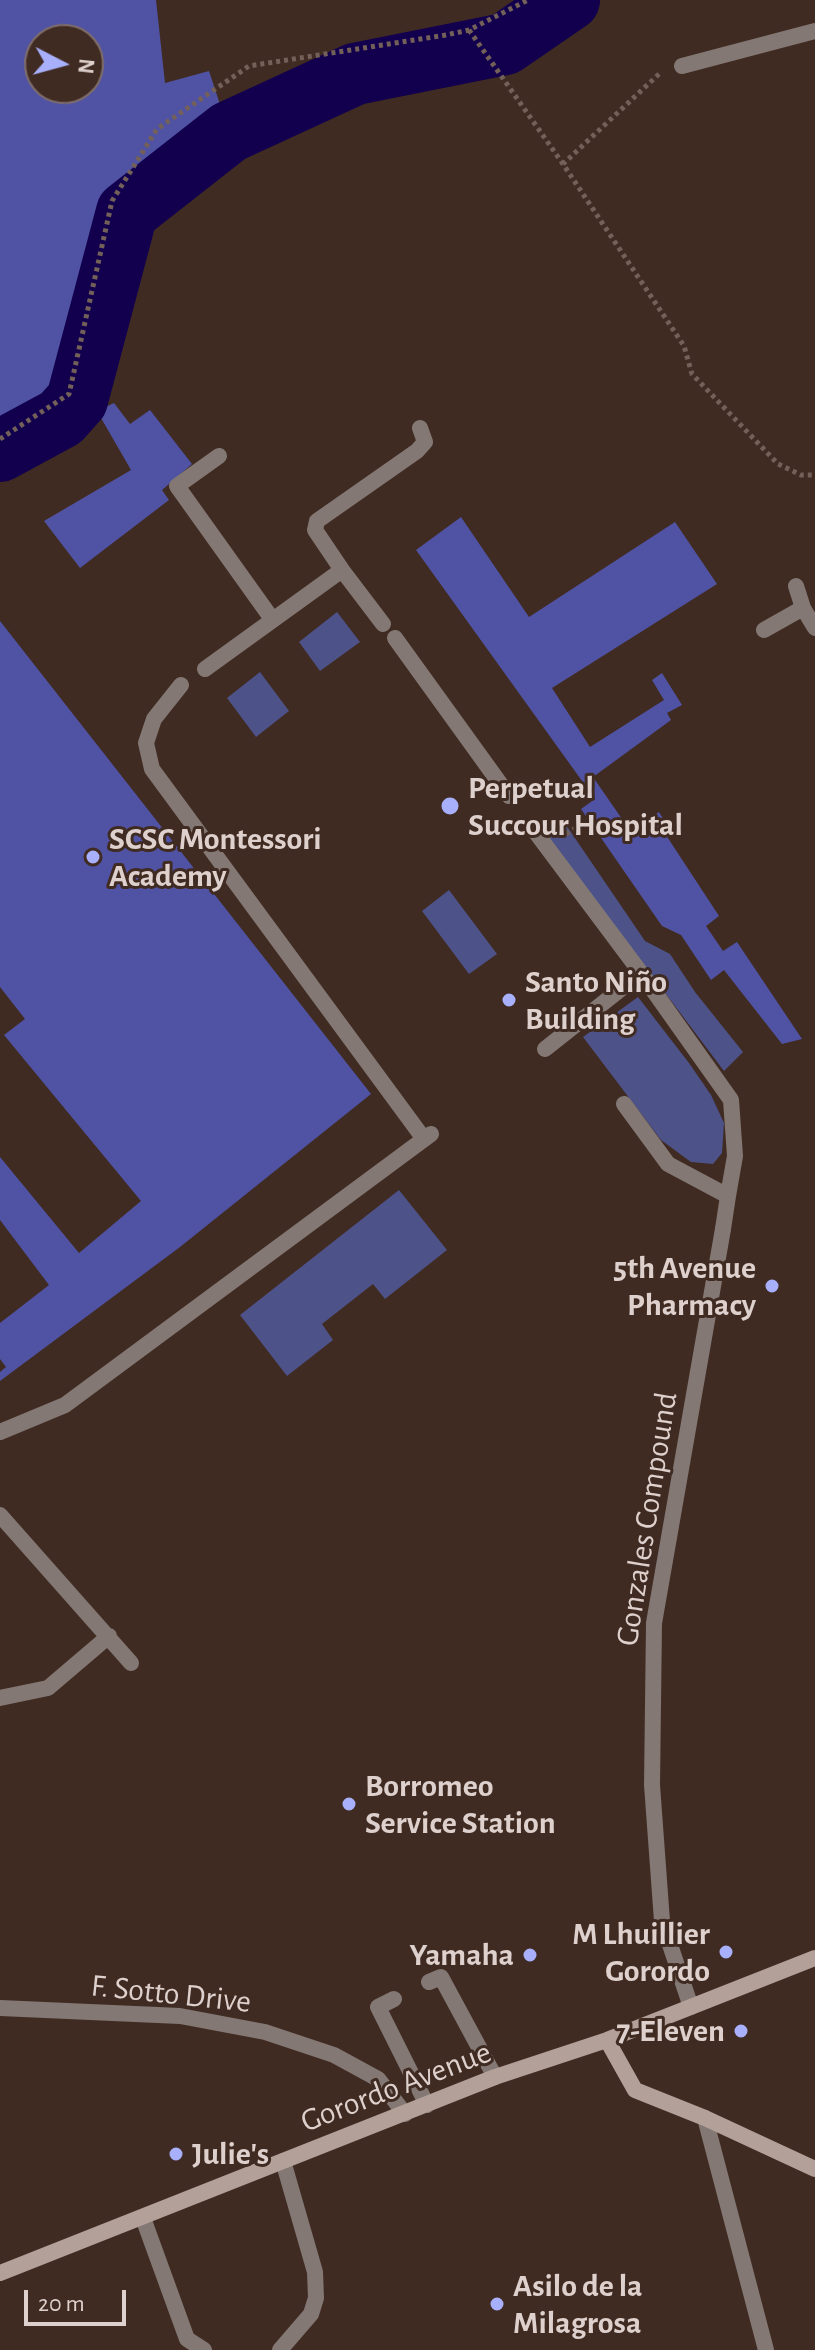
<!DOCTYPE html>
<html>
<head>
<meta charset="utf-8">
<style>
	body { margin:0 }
	#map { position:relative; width:815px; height:2350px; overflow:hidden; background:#402b23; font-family:"Alegreya Sans",sans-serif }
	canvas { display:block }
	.north { position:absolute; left:24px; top:24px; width:80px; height:80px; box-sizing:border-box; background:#402b23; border:2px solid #7f6d67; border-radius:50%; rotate:96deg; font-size:22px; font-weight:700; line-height:32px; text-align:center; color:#ded0cc }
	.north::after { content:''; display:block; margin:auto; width:28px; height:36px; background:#a8b0fc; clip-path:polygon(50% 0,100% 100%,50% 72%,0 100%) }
	.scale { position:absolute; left:24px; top:2290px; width:102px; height:36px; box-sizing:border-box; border:4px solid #ded0cc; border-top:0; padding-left:10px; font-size:24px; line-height:28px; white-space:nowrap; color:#ded0cc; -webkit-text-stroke:6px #402b23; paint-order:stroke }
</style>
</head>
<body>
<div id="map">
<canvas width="815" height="2350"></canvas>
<div class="north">N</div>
<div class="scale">20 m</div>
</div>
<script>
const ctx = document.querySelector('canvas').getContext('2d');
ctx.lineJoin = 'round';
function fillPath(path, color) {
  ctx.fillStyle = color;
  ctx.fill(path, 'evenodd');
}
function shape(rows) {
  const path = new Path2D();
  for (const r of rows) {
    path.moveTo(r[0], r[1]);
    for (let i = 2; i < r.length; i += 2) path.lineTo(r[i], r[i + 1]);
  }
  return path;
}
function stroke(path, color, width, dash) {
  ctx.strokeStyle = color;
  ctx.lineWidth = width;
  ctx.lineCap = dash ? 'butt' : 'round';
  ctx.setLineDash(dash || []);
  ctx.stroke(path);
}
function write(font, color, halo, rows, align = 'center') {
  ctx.font = font + ' "Alegreya Sans",sans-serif';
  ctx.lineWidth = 6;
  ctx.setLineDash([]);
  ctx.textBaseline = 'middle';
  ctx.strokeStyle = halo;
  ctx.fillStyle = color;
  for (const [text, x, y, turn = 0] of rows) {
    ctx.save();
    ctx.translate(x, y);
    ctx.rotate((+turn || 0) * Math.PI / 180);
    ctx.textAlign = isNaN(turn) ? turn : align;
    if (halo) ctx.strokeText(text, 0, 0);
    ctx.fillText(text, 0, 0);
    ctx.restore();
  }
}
fillPath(shape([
	[337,612,360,642,320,671,299,642],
	[260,672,289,711,256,737,227,698],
	[564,822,645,941,670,954,695,992,743,1052,724,1071,546,835],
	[449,890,497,954,469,974,422,911],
	[638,997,689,1063,711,1095,724,1123,722,1153,713,1164,691,1162,661,1140,583,1037],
	[399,1190,447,1250,385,1299,373,1284,322,1324,333,1340,287,1376,240,1315]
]), '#4d5288');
fillPath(shape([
	[0,0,156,0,165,83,209,71,233,144,157,208,103,404,0,459],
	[40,40,88,40,88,88,40,88],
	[114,403,130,424,150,410,192,464,162,490,169,500,80,568,44,521,131,470,97,411],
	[461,517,529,617,675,522,717,584,552,688,590,747,664,700,652,680,662,673,682,705,667,713,671,720,593,777,631,832,659,812,667,825,662,829,719,916,706,926,723,951,737,942,802,1039,782,1044,724,970,711,980,681,935,662,926,581,809,595,799,416,550],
	[0,621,371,1094,180,1247,0,1381,0,1372,6,1367,0,1359,0,1323,49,1285,0,1220,0,1157,79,1253,141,1201,4,1035,25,1019,0,987]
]), '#5053a3');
stroke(shape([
	[0,451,61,418,77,400,127,212,229,132,355,74,505,44,569,0]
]), '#12004e', 62);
stroke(shape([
	[469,30,563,164],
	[659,74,563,164,684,346,692,374,778,464,801,475,815,475],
	[0,439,69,394,112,201,157,129,249,66,446,35,469,30,528,0],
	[566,834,579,826]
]), '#736059', 5, [4, 4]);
stroke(shape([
	[219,456,177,486,272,619],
	[342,570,383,624],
	[764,630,803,608],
	[395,638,509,796],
	[205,669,342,570,315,530,317,521,417,451,425,442,420,428],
	[181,685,154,719,146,743,152,769,424,1139],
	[534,830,641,973,731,1100,735,1156,728,1196],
	[545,1049,641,973],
	[624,1104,668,1164,728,1196,723,1229],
	[0,1432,65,1405,431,1134],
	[0,1515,131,1663],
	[0,1698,48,1688,109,1636],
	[429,1982,441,1977,495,2077],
	[394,1999,378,2007,427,2105],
	[705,2118,766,2350],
	[143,2218,187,2339,204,2350],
	[280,2350,311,2314,316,2298,315,2272,283,2161]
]), '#837874', 16);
stroke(shape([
	[682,66,815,31],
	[796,586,803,608,815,628],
	[691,2007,662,1921,652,1785,654,1623,723,1229]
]), '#837874', 16);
stroke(shape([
	[0,2008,180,2016,265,2032,334,2055,378,2079,405,2114]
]), '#837874', 16);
stroke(shape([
	[607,2040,635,2090,705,2118,815,2169],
	[0,2273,495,2077,607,2040,815,1958]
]), '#b2a099', 16);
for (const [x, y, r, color] of [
	[450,806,10,"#a8b0fc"],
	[93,857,8,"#a8b0fc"],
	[509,1000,8,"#a8b0fc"],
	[772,1286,8,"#a8b0fc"],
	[349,1804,8,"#a8b0fc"],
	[726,1952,8,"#a8b0fc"],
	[530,1955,8,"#a8b0fc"],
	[741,2031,8,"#a8b0fc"],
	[176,2154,8,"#a8b0fc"],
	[497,2304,8,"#a8b0fc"]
]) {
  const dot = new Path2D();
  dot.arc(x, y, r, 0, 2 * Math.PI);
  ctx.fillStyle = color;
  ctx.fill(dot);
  stroke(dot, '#402b23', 3);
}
write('bold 32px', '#ded0cc', '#402b23', [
	["Perpetual",468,788],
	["Succour Hospital",468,825],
	["SCSC Montessori",109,839],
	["Academy",109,876],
	["Santo Niño",525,982],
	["Building",525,1019],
	["5th Avenue",756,1268,"right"],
	["Pharmacy",756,1305,"right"],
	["Borromeo",365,1786],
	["Service Station",365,1823],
	["M Lhuillier",710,1934,"right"],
	["Gorordo",710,1971,"right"],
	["Yamaha",514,1955,"right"],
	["7-Eleven",725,2031,"right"],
	["Julie's",192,2154],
	["Asilo de la",513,2286],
	["Milagrosa",513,2323]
], 'left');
write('32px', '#ded0cc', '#402b23', [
	["Gonzales Compound",647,1519,-81],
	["F. Sotto Drive",171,1994,6],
	["Gorordo Avenue",396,2087,-21]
]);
</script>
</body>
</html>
